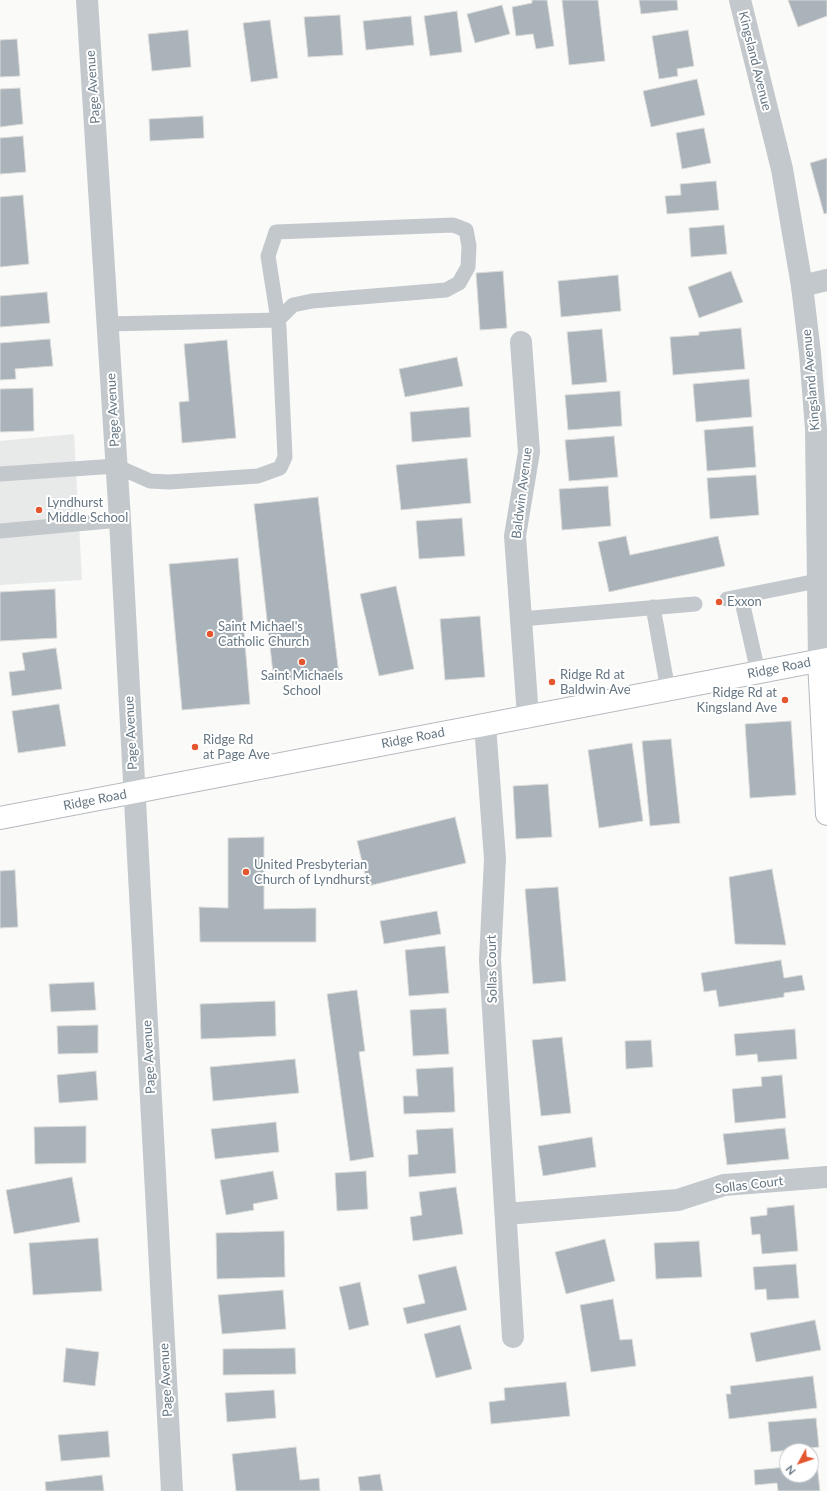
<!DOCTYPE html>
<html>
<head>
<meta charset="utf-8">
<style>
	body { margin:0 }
	#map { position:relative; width:827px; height:1491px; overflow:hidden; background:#fafaf8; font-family:Lato,sans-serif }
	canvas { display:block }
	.north { position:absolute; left:779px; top:1443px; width:40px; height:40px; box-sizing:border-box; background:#fff; border:1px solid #c1c8cd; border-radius:50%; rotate:230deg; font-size:11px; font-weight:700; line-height:16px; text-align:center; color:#657683 }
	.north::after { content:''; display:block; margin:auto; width:14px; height:18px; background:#e4572e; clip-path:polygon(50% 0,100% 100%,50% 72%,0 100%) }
</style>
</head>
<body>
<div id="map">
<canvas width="827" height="1491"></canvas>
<div class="north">N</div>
</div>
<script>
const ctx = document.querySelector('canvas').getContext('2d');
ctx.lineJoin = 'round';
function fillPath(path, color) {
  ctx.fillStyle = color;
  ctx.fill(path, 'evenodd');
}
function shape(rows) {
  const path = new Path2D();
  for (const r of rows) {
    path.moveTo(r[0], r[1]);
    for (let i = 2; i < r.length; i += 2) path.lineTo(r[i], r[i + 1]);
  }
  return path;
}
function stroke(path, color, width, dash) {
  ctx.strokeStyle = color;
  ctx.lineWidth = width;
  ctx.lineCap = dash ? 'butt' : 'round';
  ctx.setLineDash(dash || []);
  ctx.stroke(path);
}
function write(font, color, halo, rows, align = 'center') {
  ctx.font = font + ' Lato,sans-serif';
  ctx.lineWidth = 4;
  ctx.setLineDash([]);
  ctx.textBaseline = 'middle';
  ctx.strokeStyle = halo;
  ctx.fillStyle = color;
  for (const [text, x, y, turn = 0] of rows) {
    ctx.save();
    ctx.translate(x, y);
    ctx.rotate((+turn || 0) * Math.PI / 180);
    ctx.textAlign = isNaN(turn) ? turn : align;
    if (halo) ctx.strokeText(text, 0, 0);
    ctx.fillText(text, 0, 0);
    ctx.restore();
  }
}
fillPath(shape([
	[74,434,82,580,0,585,0,441]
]), '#e8e9e9');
const building = shape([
	[532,0,547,0,554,46,536,49,533,34,516,36,512,7,532,3,532,0],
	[562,0,598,0,605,61,569,65,562,0],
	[639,0,677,0,678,10,641,14,639,0],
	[788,0,827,0,827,16,798,27,788,0],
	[502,5,510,34,475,43,467,14,502,5],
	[457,11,462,52,430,56,424,16,457,11],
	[340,15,343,55,308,57,304,17,340,15],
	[411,16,414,45,366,50,363,21,411,16],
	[270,20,278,78,251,82,243,23,270,20],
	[188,30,191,67,152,71,148,34,188,30],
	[688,30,694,66,677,69,678,76,659,79,652,36,688,30],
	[17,39,20,76,0,77,0,40,17,39],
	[697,79,705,115,651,127,643,91,697,79],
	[20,88,23,124,0,127,0,89,20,88],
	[203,116,204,138,150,141,149,119,203,116],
	[704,128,711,163,682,169,676,133,704,128],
	[23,136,26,172,0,174,0,138,23,136],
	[827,158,827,213,824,214,810,163,827,158],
	[716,181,719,210,667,214,665,196,681,195,680,184,716,181],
	[23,195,29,264,0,267,0,197,23,195],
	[724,225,727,254,691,257,689,228,724,225],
	[503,271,507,328,480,330,476,273,503,271],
	[731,271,743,302,699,318,688,287,731,271],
	[618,275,621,311,561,317,558,281,618,275],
	[47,292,50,323,0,327,0,296,47,292],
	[741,328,745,369,673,375,670,337,699,335,699,332,741,328],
	[602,329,607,382,572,385,567,332,602,329],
	[50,339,53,366,15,369,16,379,0,380,0,343,50,339],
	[227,340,236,438,182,443,179,402,189,401,184,344,227,340],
	[457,357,463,386,405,397,399,369,457,357],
	[749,379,752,417,696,422,693,384,749,379],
	[33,388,34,431,0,432,0,389,33,388],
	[620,391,622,426,568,430,565,395,620,391],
	[469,407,471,437,412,442,410,412,469,407],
	[753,426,756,467,707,471,704,430,753,426],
	[614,436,618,477,569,481,565,440,614,436],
	[467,458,471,503,401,510,396,465,467,458],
	[756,475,759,515,710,519,707,478,756,475],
	[608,486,611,526,562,530,559,489,608,486],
	[318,497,339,675,274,682,254,504,318,497],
	[462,518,465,556,419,559,416,521,462,518],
	[626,536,630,555,718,536,725,566,609,592,598,542,626,536],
	[238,558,250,704,182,710,169,564,238,558],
	[396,586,414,669,379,676,360,594,396,586],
	[55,589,57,638,0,641,0,592,55,589],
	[480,616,485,677,445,680,440,619,480,616],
	[56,648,62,689,12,696,9,672,25,670,22,653,56,648],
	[59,704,66,746,18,753,12,711,59,704],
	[791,721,796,795,750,798,745,724,791,721],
	[671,739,680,823,650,826,642,741,671,739],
	[632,743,643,821,599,828,588,750,632,743],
	[548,784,552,837,516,839,513,786,548,784],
	[455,817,466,863,368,886,357,841,455,817],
	[264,837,264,909,316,908,316,942,200,942,199,907,228,908,228,838,264,837],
	[772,869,786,945,735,944,729,877,772,869],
	[15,870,18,927,0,928,0,871,15,870],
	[558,887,566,981,533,984,525,889,558,887],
	[437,911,441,934,384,944,380,921,437,911],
	[445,946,449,993,409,996,405,950,445,946],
	[781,960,784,978,802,975,805,990,784,993,784,997,719,1007,716,990,704,992,701,973,781,960],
	[94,982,96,1010,51,1012,49,984,94,982],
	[357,990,365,1051,359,1052,374,1157,350,1161,327,994,357,990],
	[275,1001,276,1036,201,1039,200,1004,275,1001],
	[446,1008,449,1054,413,1056,410,1010,446,1008],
	[98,1025,98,1053,58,1054,57,1026,98,1025],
	[795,1029,797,1059,758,1062,757,1054,736,1056,734,1034,795,1029],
	[562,1037,571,1113,541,1116,532,1040,562,1037],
	[651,1040,653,1067,626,1069,625,1041,651,1040],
	[295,1059,299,1093,213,1101,210,1067,295,1059],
	[453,1067,455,1112,404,1114,403,1096,418,1096,416,1069,453,1067],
	[96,1071,98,1100,59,1103,57,1075,96,1071],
	[782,1075,786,1118,735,1123,732,1089,762,1086,761,1077,782,1075],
	[276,1122,279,1152,215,1159,211,1129,276,1122],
	[86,1126,86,1163,35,1164,34,1127,86,1126],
	[453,1128,456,1173,409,1177,408,1155,418,1154,416,1130,453,1128],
	[785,1128,789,1159,727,1165,723,1134,785,1128],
	[592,1137,596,1167,543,1176,538,1146,592,1137],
	[273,1171,278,1199,253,1204,254,1210,226,1215,220,1180,273,1171],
	[366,1171,368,1209,337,1211,335,1173,366,1171],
	[72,1177,80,1222,14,1234,6,1190,72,1177],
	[456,1187,463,1234,413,1241,410,1217,422,1215,419,1192,456,1187],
	[794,1205,798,1251,762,1254,760,1234,752,1235,750,1217,767,1215,767,1208,794,1205],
	[284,1231,285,1277,217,1279,216,1233,284,1231],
	[98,1238,102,1291,33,1295,29,1243,98,1238],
	[605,1239,615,1281,566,1294,555,1252,605,1239],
	[699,1241,702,1277,656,1279,654,1243,699,1241],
	[796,1264,799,1298,767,1300,766,1289,755,1290,753,1267,796,1264],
	[456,1266,467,1310,407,1324,403,1308,425,1303,418,1275,456,1266],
	[360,1282,369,1325,349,1330,339,1287,360,1282],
	[283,1290,286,1329,222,1334,218,1295,283,1290],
	[613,1299,620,1340,632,1339,636,1366,591,1372,580,1305,613,1299],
	[815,1320,821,1350,756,1362,750,1333,815,1320],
	[460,1325,472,1369,436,1378,424,1334,460,1325],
	[66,1348,99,1352,95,1386,63,1382,66,1348],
	[295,1348,296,1374,223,1375,223,1349,295,1348],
	[813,1376,817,1408,729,1419,726,1394,731,1394,730,1386,813,1376],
	[566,1382,570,1416,491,1424,489,1402,505,1400,504,1388,566,1382],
	[274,1390,276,1418,227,1422,225,1393,274,1390],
	[816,1418,819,1447,771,1452,768,1422,816,1418],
	[108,1431,110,1457,61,1461,58,1435,108,1431],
	[296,1447,300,1480,319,1478,320,1491,236,1491,232,1454,296,1447],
	[817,1464,820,1491,778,1491,777,1483,755,1485,754,1470,787,1467,787,1475,811,1475,811,1465,817,1464],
	[380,1474,383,1491,360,1491,358,1477,380,1474],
	[102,1475,104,1491,46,1491,45,1482,102,1475]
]);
fillPath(building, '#aab3b9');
stroke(building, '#dcdcda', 1);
const secondary = shape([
	[819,661,827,814]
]);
const primary = shape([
	[0,818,827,659]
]);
stroke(secondary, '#b3babf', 24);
stroke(primary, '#b5babe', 24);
stroke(shape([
	[0,474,116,466,150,481,169,482,258,476,280,468,285,457,279,327,278,320,268,256,276,232,453,225,466,230,469,246,468,267,459,283,446,290,312,301,293,305,278,320,108,324],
	[0,531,120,520],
	[741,597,758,672],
	[727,599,817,581],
	[653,607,668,690],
	[521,619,695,604]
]), '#c3c8cc', 15);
stroke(shape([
	[87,0,120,520,172,1491],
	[802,286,827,280],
	[521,342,529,452,515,536,528,717],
	[485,725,495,859,490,960,513,1337],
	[506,1214,678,1200,724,1185,827,1177]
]), '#c3c8cc', 22);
stroke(shape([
	[740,0,782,169,802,286,810,353,816,429,819,661]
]), '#c3c8cc', 22);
stroke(secondary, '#fff', 22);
stroke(primary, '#fff', 22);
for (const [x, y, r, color] of [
	[39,510,4,"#e4572e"],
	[719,602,4,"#e4572e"],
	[210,634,4,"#e4572e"],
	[302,662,4,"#e4572e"],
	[552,682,4,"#e4572e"],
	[785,700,4,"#e4572e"],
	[195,747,4,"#e4572e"],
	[246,872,4,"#e4572e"]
]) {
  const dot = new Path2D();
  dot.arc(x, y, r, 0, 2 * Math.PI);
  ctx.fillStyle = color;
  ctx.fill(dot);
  stroke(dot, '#fff', 1.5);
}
write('13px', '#657683', '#fff', [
	["Kingsland Avenue",755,61,76],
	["Page Avenue",93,87,-94],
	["Kingsland Avenue",811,380,-95],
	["Page Avenue",113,410,-93],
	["Baldwin Avenue",522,493,-83],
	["Ridge Road",779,668,-11],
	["Page Avenue",131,733,-93],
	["Ridge Road",413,738,-11],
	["Ridge Road",95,800,-11],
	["Sollas Court",492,969,-91],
	["Page Avenue",149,1057,-93],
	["Sollas Court",749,1185,-7],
	["Page Avenue",166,1380,-93]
]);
write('13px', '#657683', '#fff', [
	["Lyndhurst",47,503],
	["Middle School",47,518],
	["Exxon",727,602],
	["Saint Michael's",218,627],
	["Catholic Church",218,642],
	["Ridge Rd at",560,675],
	["Baldwin Ave",560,690],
	["Saint Michaels",302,676,"center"],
	["School",302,691,"center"],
	["Ridge Rd at",777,693,"right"],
	["Kingsland Ave",777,708,"right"],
	["Ridge Rd",203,740],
	["at Page Ave",203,755],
	["United Presbyterian",254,865],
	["Church of Lyndhurst",254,880]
], 'left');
</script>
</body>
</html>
